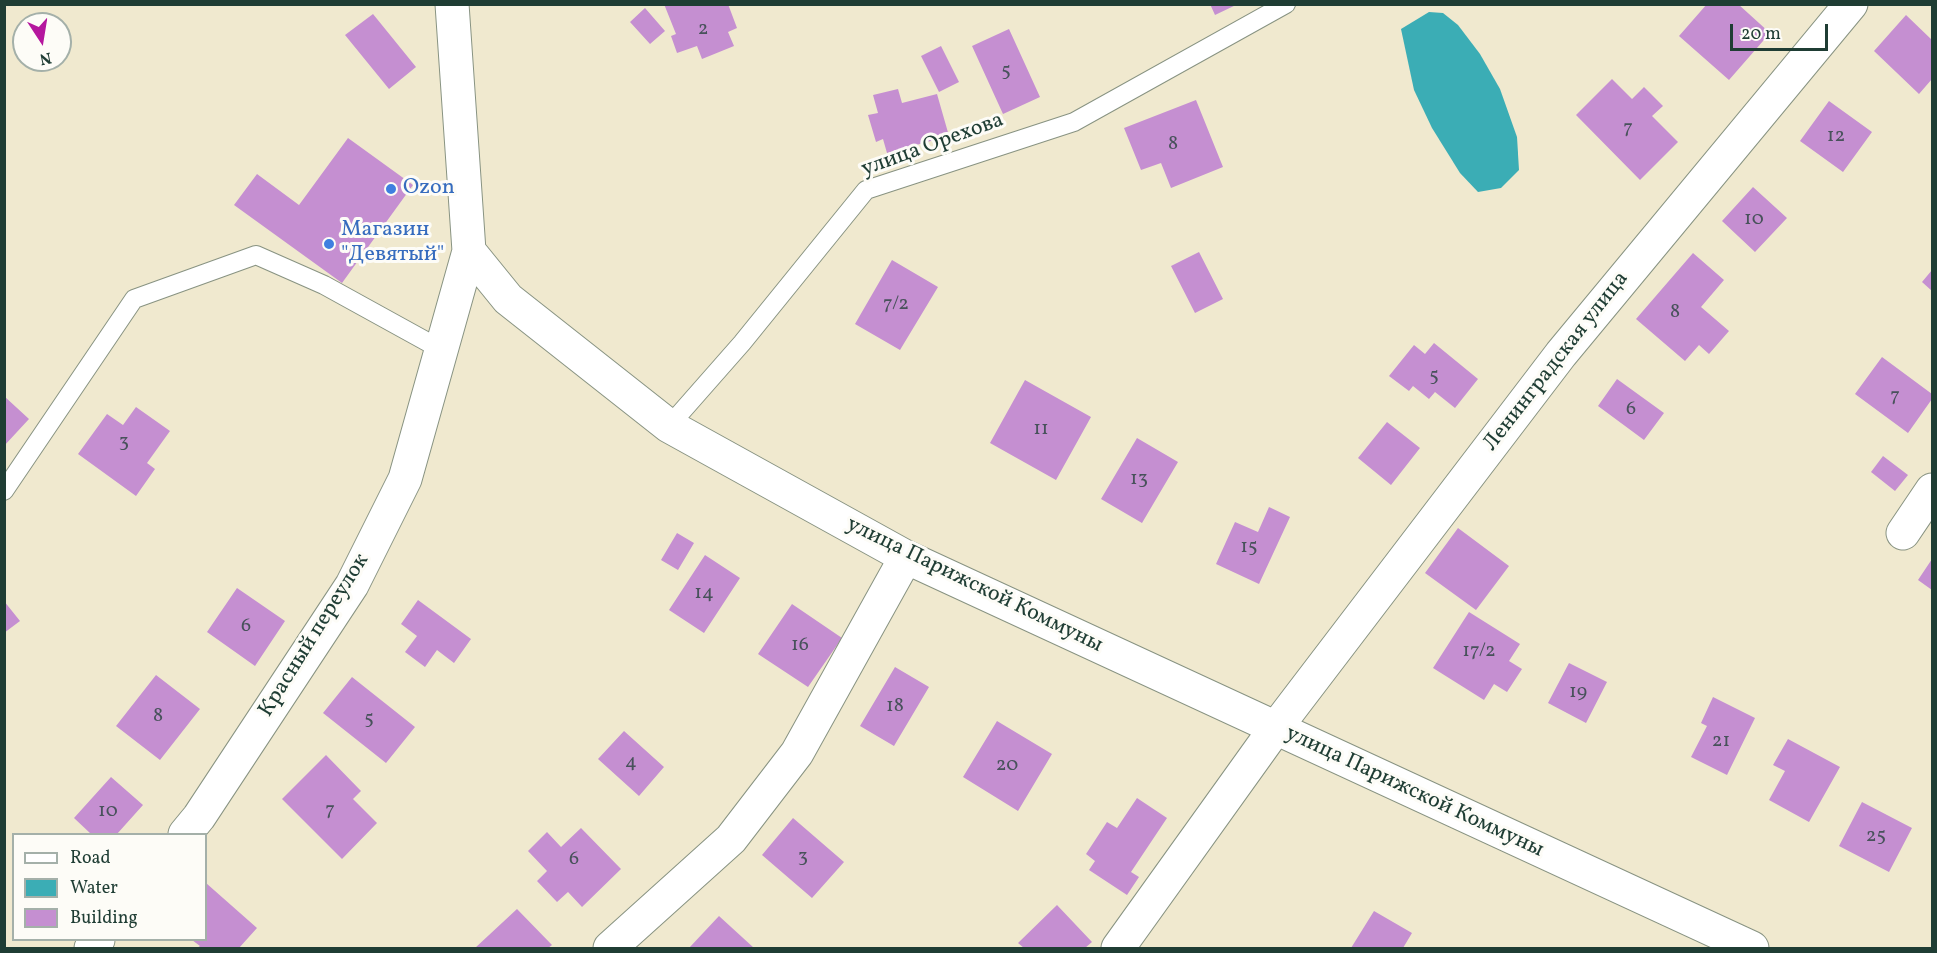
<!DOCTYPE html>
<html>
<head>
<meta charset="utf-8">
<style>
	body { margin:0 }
	#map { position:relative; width:1937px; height:953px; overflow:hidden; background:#f0e9cf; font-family:Vollkorn,serif }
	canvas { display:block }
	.frame { position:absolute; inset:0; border:6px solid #1f3d34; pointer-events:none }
	.legend { position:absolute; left:12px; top:833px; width:195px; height:108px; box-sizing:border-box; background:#fdfcf7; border:2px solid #a4b0a9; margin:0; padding:8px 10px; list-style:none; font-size:18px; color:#1f3d34 }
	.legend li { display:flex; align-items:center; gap:12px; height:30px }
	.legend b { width:30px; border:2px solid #a4b0a9 }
	.north { position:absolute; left:12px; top:12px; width:60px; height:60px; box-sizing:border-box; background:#fdfcf7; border:2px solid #a4b0a9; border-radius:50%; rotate:168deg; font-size:16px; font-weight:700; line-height:24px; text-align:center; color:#1f3d34 }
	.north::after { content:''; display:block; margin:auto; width:21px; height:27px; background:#b5179e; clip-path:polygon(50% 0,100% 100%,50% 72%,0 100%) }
	.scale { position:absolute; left:1730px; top:24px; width:98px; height:27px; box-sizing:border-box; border:3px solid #1f3d34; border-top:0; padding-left:8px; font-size:18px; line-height:21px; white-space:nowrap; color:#1f3d34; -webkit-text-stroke:4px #fdfcf7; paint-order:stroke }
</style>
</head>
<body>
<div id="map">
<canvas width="1937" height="953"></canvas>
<div class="frame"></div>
<ul class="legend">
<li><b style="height:8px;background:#fff"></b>Road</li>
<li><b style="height:16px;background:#3badb5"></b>Water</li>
<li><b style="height:16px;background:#c58fd1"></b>Building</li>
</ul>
<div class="north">N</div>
<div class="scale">20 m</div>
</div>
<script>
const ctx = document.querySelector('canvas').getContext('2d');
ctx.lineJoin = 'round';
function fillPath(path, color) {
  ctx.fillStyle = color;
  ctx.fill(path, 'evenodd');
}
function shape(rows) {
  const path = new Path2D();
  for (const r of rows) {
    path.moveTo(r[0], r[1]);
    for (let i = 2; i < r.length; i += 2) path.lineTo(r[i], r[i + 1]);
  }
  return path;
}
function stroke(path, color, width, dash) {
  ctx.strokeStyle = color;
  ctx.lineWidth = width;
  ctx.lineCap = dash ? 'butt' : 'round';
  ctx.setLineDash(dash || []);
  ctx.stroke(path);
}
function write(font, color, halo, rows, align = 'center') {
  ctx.font = font + ' Vollkorn,serif';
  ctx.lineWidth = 6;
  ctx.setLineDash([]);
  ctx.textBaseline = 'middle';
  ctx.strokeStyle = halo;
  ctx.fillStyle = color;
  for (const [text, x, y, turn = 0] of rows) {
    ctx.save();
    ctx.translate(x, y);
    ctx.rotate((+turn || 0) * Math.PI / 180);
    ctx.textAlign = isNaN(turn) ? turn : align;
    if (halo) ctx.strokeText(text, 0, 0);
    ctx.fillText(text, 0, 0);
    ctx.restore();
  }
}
fillPath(shape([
	[1429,12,1443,13,1458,25,1480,54,1500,89,1517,137,1519,170,1501,188,1478,192,1460,173,1432,128,1414,90,1401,29]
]), '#3badb5');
fillPath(shape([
	[664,4,728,4,737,28,728,32,734,46,702,59,697,46,677,53,671,36,676,34],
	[1210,4,1238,4,1215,15],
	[1707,4,1738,4,1770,33,1729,80,1679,36],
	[645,8,665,31,650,44,630,22],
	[373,14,416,67,389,89,345,35],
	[1906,15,1932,40,1932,79,1919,94,1874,51],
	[1009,29,1040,97,1003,114,972,46],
	[941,46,959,82,939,92,921,56],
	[1612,79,1632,99,1644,87,1663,106,1652,116,1678,142,1640,180,1576,115],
	[898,89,902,103,937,94,949,136,887,153,883,139,876,142,868,115,878,113,873,95],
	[1196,100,1223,167,1171,188,1161,163,1141,170,1124,128],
	[1829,101,1872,132,1843,172,1800,141],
	[348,138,413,185,342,283,234,205,257,174,299,205],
	[1753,187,1787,218,1755,252,1722,221],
	[1199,252,1223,299,1195,313,1171,266],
	[1693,253,1724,280,1701,307,1729,331,1709,354,1699,345,1685,361,1636,319],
	[892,260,938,287,900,350,855,324],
	[1932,270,1932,291,1922,282],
	[1434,343,1478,379,1455,408,1435,392,1429,399,1413,386,1409,391,1389,376,1414,345,1425,354],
	[1882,357,1932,394,1932,399,1908,433,1855,394],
	[1617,379,1664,413,1644,440,1598,406],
	[1025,380,1091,417,1056,480,990,443],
	[4,396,29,419,4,446],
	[136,407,170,431,147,463,155,469,136,496,78,454,107,414,123,425],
	[1387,422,1420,448,1391,485,1358,458],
	[1137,438,1178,462,1142,523,1101,499],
	[1883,456,1908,475,1895,491,1871,472],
	[1269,507,1290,517,1259,584,1216,564,1235,522,1258,532],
	[1458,528,1509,566,1476,610,1425,573],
	[677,533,694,543,678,570,661,560],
	[705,555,740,578,704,633,669,610],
	[1932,559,1932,590,1918,580],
	[237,588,285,621,255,666,207,632],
	[418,600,471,639,454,663,437,650,425,667,405,652,417,636,401,624],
	[4,601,20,621,4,633],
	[792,604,842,638,808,687,758,654],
	[1469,612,1520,644,1509,661,1522,669,1507,692,1494,684,1484,700,1433,668],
	[1569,663,1607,682,1586,723,1548,703],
	[895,667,929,687,894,746,860,726],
	[156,675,200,709,160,760,116,726],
	[352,677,415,727,386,763,323,713],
	[1713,697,1755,718,1727,775,1691,757,1707,726,1701,723],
	[997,721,1052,754,1018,811,963,777],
	[624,731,664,767,639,796,598,759],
	[1788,739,1840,767,1809,822,1769,800,1785,771,1773,765],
	[326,755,361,791,353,799,377,823,342,859,282,799],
	[111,777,143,805,117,834,91,834,74,818],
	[1137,798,1167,818,1131,872,1139,877,1127,895,1089,870,1095,861,1086,854,1107,822,1117,828],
	[1862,802,1912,828,1889,872,1839,846],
	[793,818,844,862,812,898,762,855],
	[581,828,621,869,582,907,568,892,557,902,537,881,547,871,528,851,547,832,561,847],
	[206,883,257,928,239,948,197,948,200,946,192,940,206,940],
	[1057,905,1092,942,1085,948,1024,948,1018,943],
	[517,909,552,945,548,948,475,948],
	[1374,911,1412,933,1403,948,1351,948],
	[719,916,754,948,689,948]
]), '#c58fd1');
const lane = shape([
	[669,426,742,343,866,190,1074,122,1286,4],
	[4,491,134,299,256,255,324,285,442,350]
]);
const street = shape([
	[1903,533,1932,490],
	[610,948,731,839,797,753,906,557],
	[1118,948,1275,729,1561,354,1851,4]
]);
const secondary = shape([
	[452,4,469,251,508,299,669,426,906,557,1752,948],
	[185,834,199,817,352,585,405,479,469,251],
	[91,948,98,940]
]);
stroke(lane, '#889382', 20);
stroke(street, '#889382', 35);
stroke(secondary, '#889382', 35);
stroke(lane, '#fff', 18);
stroke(street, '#fff', 33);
stroke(secondary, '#fff', 33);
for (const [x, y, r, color] of [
	[391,189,6,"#3f7fe0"],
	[329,244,6,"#3f7fe0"]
]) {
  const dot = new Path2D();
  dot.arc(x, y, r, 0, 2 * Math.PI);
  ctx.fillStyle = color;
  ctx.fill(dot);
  stroke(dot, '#fdfcf7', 2);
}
write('20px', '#48525b', null, [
	["2",703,30],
	["5",1006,72],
	["7",1628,129],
	["12",1836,137],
	["8",1173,145],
	["10",1754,220],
	["7/2",896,305],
	["8",1675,313],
	["5",1434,377],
	["7",1895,397],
	["6",1631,410],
	["11",1041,430],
	["3",124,443],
	["13",1139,480],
	["15",1249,548],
	["14",704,594],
	["6",246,627],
	["16",800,646],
	["17/2",1479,652],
	["19",1578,693],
	["18",895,707],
	["8",158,717],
	["5",369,720],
	["21",1721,742],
	["4",631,763],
	["20",1007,766],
	["7",330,811],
	["10",108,812],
	["25",1876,837],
	["3",803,858],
	["6",574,860]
]);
write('22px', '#1f3d34', '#fdfcf7', [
	["улица Орехова",933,146,-20],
	["Ленинградская улица",1557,362,-52],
	["улица Парижской Коммуны",974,586,26],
	["Красный переулок",315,636,-58],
	["улица Парижской Коммуны",1414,793,25]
]);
write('22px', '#366cbe', '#fdfcf7', [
	["Ozon",403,189],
	["Магазин",341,231],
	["\"Девятый\"",341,256]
], 'left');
</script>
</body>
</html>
